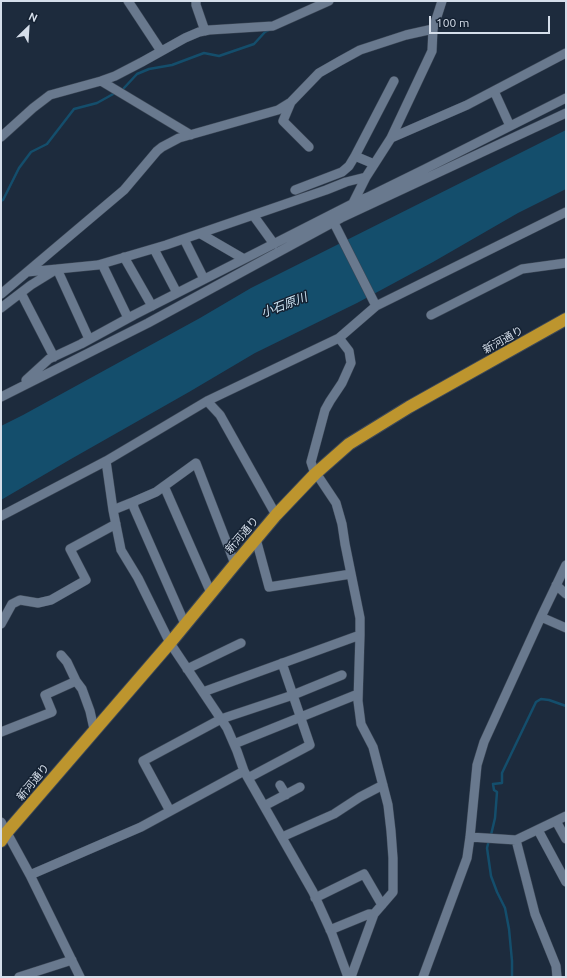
<!DOCTYPE html>
<html>
<head>
<meta charset="utf-8">
<style>
	body { margin:0 }
	#map { position:relative; width:567px; height:978px; overflow:hidden; background:#1d2b3d; font-family:Ubuntu,sans-serif }
	canvas { display:block }
	.frame { position:absolute; inset:0; border:2px solid #d5deea; pointer-events:none }
	.north { position:absolute; left:8px; top:8px; width:40px; height:40px; -webkit-text-stroke:3px #142132; paint-order:stroke; rotate:25deg; font-size:11px; font-weight:700; line-height:16px; text-align:center; color:#d5deea }
	.north::after { content:''; display:block; margin:auto; width:14px; height:18px; background:#d5deea; clip-path:polygon(50% 0,100% 100%,50% 72%,0 100%) }
	.scale { position:absolute; left:429px; top:16px; width:121px; height:18px; box-sizing:border-box; border:2px solid #d5deea; border-top:0; padding-left:5px; font-size:12px; line-height:14px; white-space:nowrap; color:#d5deea; -webkit-text-stroke:3px #142132; paint-order:stroke }
</style>
</head>
<body>
<div id="map">
<canvas width="567" height="978"></canvas>
<div class="frame"></div>
<div class="north">N</div>
<div class="scale">100 m</div>
</div>
<script>
const ctx = document.querySelector('canvas').getContext('2d');
ctx.lineJoin = 'round';
function fillPath(path, color) {
  ctx.fillStyle = color;
  ctx.fill(path, 'evenodd');
}
function shape(rows) {
  const path = new Path2D();
  for (const r of rows) {
    path.moveTo(r[0], r[1]);
    for (let i = 2; i < r.length; i += 2) path.lineTo(r[i], r[i + 1]);
  }
  return path;
}
function stroke(path, color, width, dash) {
  ctx.strokeStyle = color;
  ctx.lineWidth = width;
  ctx.lineCap = dash ? 'butt' : 'round';
  ctx.setLineDash(dash || []);
  ctx.stroke(path);
}
function write(font, color, halo, rows, align = 'center') {
  ctx.font = font + ' Ubuntu,"Noto Sans JP",sans-serif';
  ctx.lineWidth = 3;
  ctx.setLineDash([]);
  ctx.textBaseline = 'middle';
  ctx.strokeStyle = halo;
  ctx.fillStyle = color;
  for (const [text, x, y, turn = 0] of rows) {
    ctx.save();
    ctx.translate(x, y);
    ctx.rotate((+turn || 0) * Math.PI / 180);
    ctx.textAlign = isNaN(turn) ? turn : align;
    if (halo) ctx.strokeText(text, 0, 0);
    ctx.fillText(text, 0, 0);
    ctx.restore();
  }
}
fillPath(shape([
	[566,130,566,189,518,213,433,262,357,303,255,353,189,392,71,459,1,500,1,426,23,415,200,318,251,288]
]), '#144e6c');
stroke(shape([
	[124,88,137,74,149,69,172,65,204,53,219,56,254,44,265,32,269,30],
	[1,201,3,200,19,168,31,152,47,144,74,109,97,103,115,93],
	[491,835,495,818,497,792,494,790,493,784,502,783,502,773,536,702,541,699,549,700,566,706],
	[489,840,487,848,491,876,497,892,505,908,509,929,512,961,512,977]
]), '#144e6c', 2.5);
const minor = shape([
	[128,1,161,51],
	[196,1,196,5,205,31],
	[101,81,191,135],
	[494,91,510,126],
	[291,102,283,121,309,147],
	[1,137,33,108,50,95,101,81,115,76,142,62,185,38,199,32,209,30,273,26,329,1],
	[391,138,467,105,566,53],
	[374,164,355,156,394,81],
	[295,190,342,172,349,166,355,156],
	[352,205,366,177,391,138,432,51,433,29,442,1],
	[253,215,274,244],
	[334,223,376,306],
	[201,234,244,259],
	[184,239,204,279],
	[154,249,177,293],
	[124,257,152,306],
	[102,264,128,318],
	[27,272,98,265,166,245,326,190,346,182,366,177],
	[21,293,54,357],
	[1,294,124,190,157,151,162,147,179,138,278,110,291,102,319,73,340,61,360,50,406,35,433,29],
	[1,308,31,285,57,269,89,339],
	[431,315,522,269,566,263],
	[26,380,49,359,81,344,134,315,354,203,368,197,425,169,566,98],
	[1,397,148,323,341,218,566,113],
	[207,401,339,338],
	[106,461,113,510],
	[164,486,211,593],
	[133,502,134,508,185,624],
	[1,516,106,461,207,401,220,415,276,515],
	[256,539,269,587,351,574],
	[235,564,196,463,156,492,133,502,113,510,121,550,138,578,170,643,227,728,237,751,244,771,313,892,332,934,348,977],
	[556,585,566,594],
	[541,617,566,628],
	[1,624,12,604,20,600,38,603,51,600,86,580,70,549,116,524],
	[61,655,67,662,76,681],
	[187,669,241,643],
	[203,692,360,635],
	[1,732,52,712,45,695,76,681,82,689,90,711,94,729],
	[234,744,358,694],
	[248,778,310,745,282,663],
	[280,785,286,795],
	[264,806,300,787],
	[170,811,143,761,221,719,293,695,342,675],
	[556,821,566,839],
	[1,822,30,875,80,977],
	[538,830,566,882],
	[282,837,334,814,360,797,383,785],
	[470,837,516,840,566,816],
	[516,840,535,914,556,966,557,977],
	[30,875,141,827,244,771],
	[315,898,364,874,382,905],
	[330,930,369,914,374,914],
	[19,977,72,960],
	[351,977,374,914,393,892,393,858,391,831,388,805,373,747,361,724,358,701,360,635,360,618,345,544,342,524,336,503,320,479,315,474,311,462,325,410,330,401,342,383,351,363,349,351,339,338,376,306,566,212],
	[423,977,467,858,470,837,477,765,484,742,541,617,566,565]
]);
const highway = shape([
	[1,841,7,832,170,643,235,564,276,515,315,474,349,444,409,407,566,319]
]);
stroke(minor, '#3d4857', 10);
stroke(highway, '#3d4857', 14);
stroke(minor, '#69798e', 9);
stroke(highway, '#bd952e', 12);
write('11px', '#d5deea', '#142132', [
	["新河通り",503,340,-29],
	["新河通り",242,535,-49],
	["新河通り",33,782,-50]
]);
write('italic 12px', '#cde4f3', '#142132', [
	["小石原川",284,305,-21]
]);
</script>
</body>
</html>
